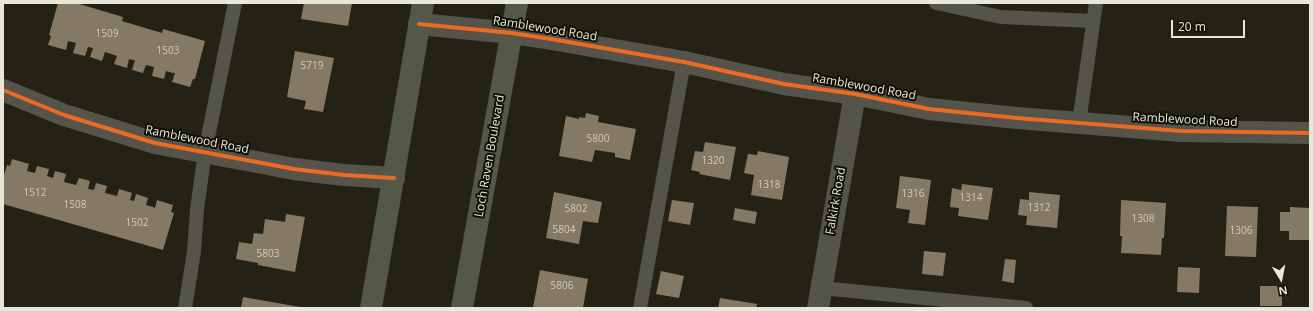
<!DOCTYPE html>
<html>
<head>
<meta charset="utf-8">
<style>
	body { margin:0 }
	#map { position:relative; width:1313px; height:311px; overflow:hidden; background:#232215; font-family:"Open Sans",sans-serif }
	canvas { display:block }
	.frame { position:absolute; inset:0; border:4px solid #e8e8d9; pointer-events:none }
	.north { position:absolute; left:1261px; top:259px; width:40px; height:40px; -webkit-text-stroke:3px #101006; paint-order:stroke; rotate:170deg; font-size:11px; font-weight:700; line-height:16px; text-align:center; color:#e8e8d9 }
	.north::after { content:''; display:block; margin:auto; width:14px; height:18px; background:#e8e8d9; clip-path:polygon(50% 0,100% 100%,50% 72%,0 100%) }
	.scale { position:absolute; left:1171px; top:20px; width:74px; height:18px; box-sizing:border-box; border:2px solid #e8e8d9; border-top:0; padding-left:5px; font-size:12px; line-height:14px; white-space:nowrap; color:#e8e8d9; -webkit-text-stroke:3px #101006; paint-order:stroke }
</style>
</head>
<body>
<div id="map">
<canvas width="1313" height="311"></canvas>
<div class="frame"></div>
<div class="north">N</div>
<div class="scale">20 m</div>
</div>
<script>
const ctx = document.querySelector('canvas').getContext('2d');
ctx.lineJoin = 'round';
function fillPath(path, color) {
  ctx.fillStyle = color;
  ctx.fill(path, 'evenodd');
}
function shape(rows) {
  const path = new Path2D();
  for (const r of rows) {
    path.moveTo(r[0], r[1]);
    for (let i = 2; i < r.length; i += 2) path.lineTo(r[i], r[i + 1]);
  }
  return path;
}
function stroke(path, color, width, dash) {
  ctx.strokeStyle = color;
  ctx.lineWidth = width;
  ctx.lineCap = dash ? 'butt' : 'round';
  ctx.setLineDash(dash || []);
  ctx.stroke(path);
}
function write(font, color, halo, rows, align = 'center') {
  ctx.font = font + ' "Open Sans",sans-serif';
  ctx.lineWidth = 4;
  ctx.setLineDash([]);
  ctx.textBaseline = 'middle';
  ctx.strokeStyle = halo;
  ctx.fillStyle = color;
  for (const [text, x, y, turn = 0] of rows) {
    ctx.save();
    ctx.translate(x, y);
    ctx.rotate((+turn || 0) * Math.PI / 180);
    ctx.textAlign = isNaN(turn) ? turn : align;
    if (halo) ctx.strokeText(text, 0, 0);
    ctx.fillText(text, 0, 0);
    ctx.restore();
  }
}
fillPath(shape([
	[58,3,76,3,123,17,122,21,162,33,163,29,205,41,195,79,193,79,190,87,172,82,175,73,173,73,166,71,164,79,152,76,154,67,146,65,143,73,132,70,135,60,133,60,129,59,127,68,114,64,117,56,105,52,102,61,90,57,93,48,88,47,85,56,73,53,76,43,68,41,66,50,48,45,51,36,49,35],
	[304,3,352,3,348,26,301,19],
	[295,51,334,58,323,112,304,109,306,101,287,97],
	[586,113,599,116,598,122,636,129,630,160,615,157,615,153,595,150,592,162,559,156,566,116,579,119,579,117,585,118],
	[705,142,736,147,730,180,699,174,700,172,691,170,695,151,703,152],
	[758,151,789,157,782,200,751,195,754,175,744,173,748,154,757,155],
	[12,159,29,164,27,171,35,173,37,166,49,169,47,176,53,178,55,171,66,174,64,182,76,185,79,178,90,181,88,189,94,190,96,183,107,186,105,193,117,196,119,189,132,193,130,200,134,201,136,194,148,198,146,205,153,207,155,208,157,200,173,205,171,212,174,213,163,250,3,204,3,178,7,165,10,166],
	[900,176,931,180,925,225,908,223,910,210,896,208],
	[962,184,993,188,988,220,958,216,959,208,950,207,952,188,961,190],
	[554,192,602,202,598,223,583,221,579,244,546,238],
	[1029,192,1060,195,1057,228,1026,225,1027,216,1018,215,1020,199,1029,200],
	[672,200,694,203,690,225,668,221],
	[1121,200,1166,203,1164,238,1162,238,1161,255,1121,253,1122,236,1120,236],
	[1227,206,1258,207,1256,257,1225,256],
	[1290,207,1310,208,1310,240,1289,240,1289,231,1280,231,1280,212,1290,212],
	[735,208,757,212,755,224,733,220],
	[286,214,305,217,295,272,258,265,258,263,236,259,239,242,252,244,254,233,263,234,265,219,285,222],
	[924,251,946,253,943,276,922,274],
	[1005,259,1016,260,1014,283,1002,281],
	[1178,267,1200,268,1199,293,1177,292],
	[540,270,588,279,583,308,533,308],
	[661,271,684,276,679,298,656,294],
	[1260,286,1282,286,1282,306,1260,306],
	[243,297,300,307,300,308,241,308],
	[720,298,757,304,756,308,718,308]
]), '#847965');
stroke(shape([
	[936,3,1001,17,1093,21],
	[1079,123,1096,3],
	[821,288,1026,308],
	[185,308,194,252,197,209,205,152,235,3],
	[640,308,684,62]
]), '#54544a', 14);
stroke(shape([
	[419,24,512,33,551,39,684,62,784,84,855,94,929,109,1017,118,1181,131,1310,133],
	[3,90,64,115,155,143,294,169,344,175,394,178],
	[818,308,855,94]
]), '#54544a', 22);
stroke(shape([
	[371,308,423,3],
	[462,308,517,3]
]), '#535849', 22);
stroke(shape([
	[419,24,512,33,551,39,684,62,784,84,855,94,929,109,1017,118,1181,131,1310,133],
	[3,90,64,115,155,143,294,169,344,175,394,178]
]), '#ed6a23', 4);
write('10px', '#cfccbc', null, [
	["1509",107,34],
	["1503",168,51],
	["5719",312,66],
	["5800",598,139],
	["1320",713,161],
	["1318",769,185],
	["1512",35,193],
	["1316",913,194],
	["1314",971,198],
	["1508",75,205],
	["1312",1039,208],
	["5802",576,209],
	["1308",1143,219],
	["1502",137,223],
	["5804",564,230],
	["1306",1241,231],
	["5803",268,254],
	["5806",562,286]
]);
write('12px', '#e8e8d9', '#101006', [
	["Ramblewood Road",545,29,9],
	["Ramblewood Road",864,87,10],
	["Ramblewood Road",1185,120,3],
	["Ramblewood Road",197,140,11],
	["Loch Raven Boulevard",490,156,-80],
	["Falkirk Road",836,201,-80]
]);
</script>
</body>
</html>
